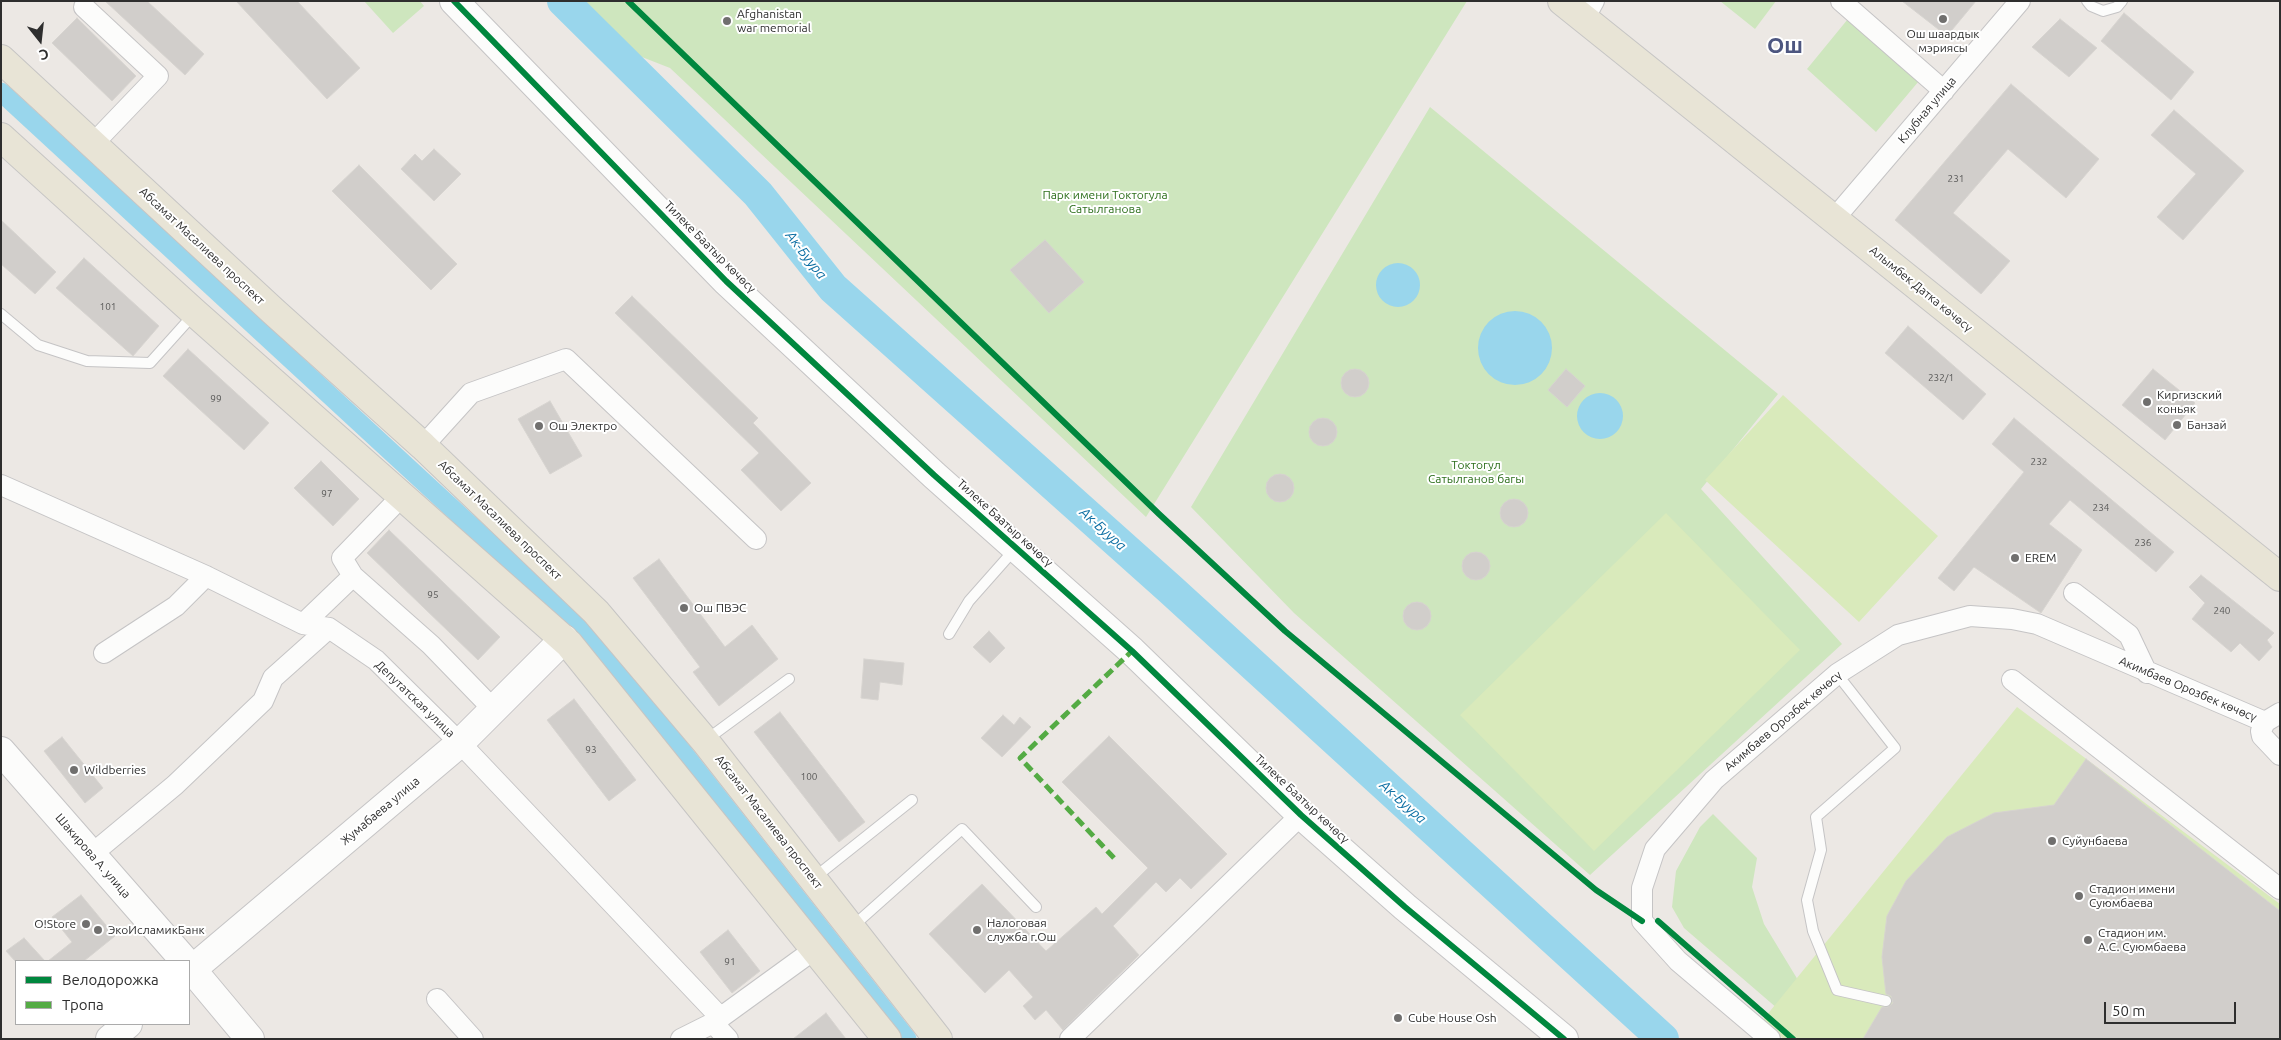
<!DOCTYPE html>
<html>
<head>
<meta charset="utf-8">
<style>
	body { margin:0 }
	#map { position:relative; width:2281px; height:1040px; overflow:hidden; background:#ece8e4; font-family:Ubuntu,sans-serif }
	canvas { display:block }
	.frame { position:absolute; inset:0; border:2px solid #2e2e2e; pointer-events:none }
	.legend { position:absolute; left:15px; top:960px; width:175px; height:65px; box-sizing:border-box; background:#fff; border:1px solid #ababab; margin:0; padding:6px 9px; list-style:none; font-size:15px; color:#2e2e2e }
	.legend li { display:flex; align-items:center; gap:10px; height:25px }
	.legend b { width:25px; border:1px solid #ababab }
	.north { position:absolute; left:15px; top:15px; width:50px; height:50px; -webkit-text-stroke:4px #fff; paint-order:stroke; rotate:164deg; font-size:14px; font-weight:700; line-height:20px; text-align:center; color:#2e2e2e }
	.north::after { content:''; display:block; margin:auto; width:18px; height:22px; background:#2e2e2e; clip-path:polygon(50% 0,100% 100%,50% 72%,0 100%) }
	.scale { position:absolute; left:2104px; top:1002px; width:132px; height:22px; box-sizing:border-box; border:2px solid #2e2e2e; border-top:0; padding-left:6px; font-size:15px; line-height:18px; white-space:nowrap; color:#2e2e2e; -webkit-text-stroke:4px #fff; paint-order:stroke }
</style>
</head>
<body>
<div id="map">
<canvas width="2281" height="1040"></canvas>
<div class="frame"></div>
<ul class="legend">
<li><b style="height:6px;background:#00873e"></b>Велодорожка</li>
<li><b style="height:6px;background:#54ab44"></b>Тропа</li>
</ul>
<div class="north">С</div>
<div class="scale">50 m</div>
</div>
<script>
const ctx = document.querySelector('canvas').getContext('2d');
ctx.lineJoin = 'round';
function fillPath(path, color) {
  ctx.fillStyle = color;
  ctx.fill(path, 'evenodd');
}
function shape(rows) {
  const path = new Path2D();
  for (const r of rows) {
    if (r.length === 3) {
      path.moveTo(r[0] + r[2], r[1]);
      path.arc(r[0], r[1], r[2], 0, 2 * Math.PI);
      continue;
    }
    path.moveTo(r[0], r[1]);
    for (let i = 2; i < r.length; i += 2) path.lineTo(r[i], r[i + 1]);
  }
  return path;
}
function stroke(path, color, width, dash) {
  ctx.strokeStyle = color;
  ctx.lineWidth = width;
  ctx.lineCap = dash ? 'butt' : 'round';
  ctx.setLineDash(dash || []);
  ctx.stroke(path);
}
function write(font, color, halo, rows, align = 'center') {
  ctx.font = font + ' Ubuntu,sans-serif';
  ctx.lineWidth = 4;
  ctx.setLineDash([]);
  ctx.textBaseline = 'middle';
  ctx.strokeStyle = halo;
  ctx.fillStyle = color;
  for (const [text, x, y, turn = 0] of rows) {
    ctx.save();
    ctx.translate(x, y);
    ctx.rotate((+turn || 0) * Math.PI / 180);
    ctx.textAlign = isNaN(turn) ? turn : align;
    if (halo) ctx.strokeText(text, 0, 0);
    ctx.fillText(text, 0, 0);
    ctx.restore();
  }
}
fillPath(shape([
	[364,1,420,1,424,6,393,33],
	[574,1,1467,1,1146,517,670,68,624,50],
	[1720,1,1776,1,1755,29],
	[1852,14,1924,75,1876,132,1807,69],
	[1430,107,1778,394,1701,489,1842,644,1590,875,1294,613,1191,507],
	[1713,814,1757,858,1752,887,1764,924,1804,990,1785,1015,1684,928,1672,907,1676,871,1700,827]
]), '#cee6be');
fillPath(shape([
	[1783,395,1938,536,1859,622,1705,480],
	[1666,513,1800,650,1594,851,1460,715],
	[2017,707,2280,904,2280,1039,1784,1039,1762,1021]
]), '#d9eabb');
fillPath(shape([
	[1398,285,22],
	[1515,348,37],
	[1600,416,23]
]), '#99d6ec');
stroke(shape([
	[1,92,596,641,907,1039]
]), '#99d6ec', 19);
stroke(shape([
	[563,1,758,194,833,288,1170,589,1663,1039]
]), '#99d6ec', 32);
const building = shape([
	[105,1,147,1,204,54,185,75,105,1],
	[236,1,297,1,360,68,327,99,236,1],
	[1902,1,1976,1,1947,36,1902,1],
	[2124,13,2194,72,2171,100,2101,41,2124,13],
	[77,18,136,76,112,101,52,43,77,18],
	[2060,19,2097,48,2069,77,2032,47,2060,19],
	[2011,84,2099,159,2066,198,2008,149,1953,213,2010,261,1981,294,1895,220,2011,84],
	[2174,110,2244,171,2183,240,2157,217,2196,174,2151,135,2174,110],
	[434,149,461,174,434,201,401,169,415,154,422,161,434,149],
	[359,165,457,264,431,290,332,191,359,165],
	[1,220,56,272,35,294,1,264,1,220],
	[1045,240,1084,282,1049,313,1010,270,1045,240],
	[84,258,159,326,133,356,56,288,84,258],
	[632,296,758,418,753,423,811,483,781,511,741,470,759,453,615,313,632,296],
	[1908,326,1986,394,1963,420,1885,353,1908,326],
	[188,349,269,423,244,450,163,376,188,349],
	[1355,383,14],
	[1566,369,1585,386,1567,407,1548,390,1566,369],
	[2153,369,2195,403,2165,440,2122,405,2153,369],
	[550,401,582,456,550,474,518,419,550,401],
	[1323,432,14],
	[2014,418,2174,552,2156,572,2070,500,2049,524,2082,550,2041,613,1974,567,1954,591,1938,578,2024,472,1992,444,2014,418],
	[321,461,359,499,333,526,294,488,321,461],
	[1280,488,14],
	[1514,513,14],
	[389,530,500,637,478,660,367,553,389,530],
	[1476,566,14],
	[659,559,725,647,752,625,778,659,719,706,693,672,700,667,633,578,659,559],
	[2201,575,2274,633,2267,640,2272,647,2259,661,2240,643,2231,652,2192,619,2205,603,2189,587,2201,575],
	[1417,616,14],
	[989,631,1005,648,990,663,973,647,989,631],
	[864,659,904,663,902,685,880,682,878,700,861,698,864,659],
	[574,699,636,780,609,801,547,720,574,699],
	[780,712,865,822,839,842,754,732,780,712],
	[1003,715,1014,725,1020,717,1031,727,1002,757,981,738,1003,715],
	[1109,736,1227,854,1191,889,1180,878,1166,892,1156,882,1113,926,1139,955,1063,1030,1046,1010,1035,1020,1023,1006,1033,997,1009,970,985,993,929,934,982,884,1046,951,1096,907,1102,914,1148,868,1062,782,1109,736],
	[62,737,103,788,85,803,44,751,62,737],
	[2086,759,2280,911,2280,1039,1863,1039,1882,1007,1888,1007,1893,1003,1891,996,1886,994,1882,957,1887,916,1906,881,1947,837,1994,813,2054,805,2086,759],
	[81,895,115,936,84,961,48,961,72,942,52,917,81,895],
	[728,930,760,971,732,993,700,952,728,930],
	[24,938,45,961,15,961,6,951,24,938],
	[826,1013,846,1039,793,1039,826,1013]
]);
fillPath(building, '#d1cecb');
stroke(building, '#d7d4d0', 1);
const lane = shape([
	[2087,1,2091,6,2103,11,2117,7,2122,1],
	[1,314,38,345,87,361,150,363,194,314],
	[949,634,969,601,1015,549],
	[1837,674,1895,748,1816,817,1821,850,1807,900,1813,931,1837,990,1886,1001],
	[706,740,789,679],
	[814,878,912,800],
	[852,927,962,829,1036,907]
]);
const street = shape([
	[1841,1,1944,91],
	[84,7,158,76,92,145],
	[1584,19,1594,1],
	[1834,219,2020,1],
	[423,446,471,393,566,359,756,539],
	[1,485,206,576,303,624,329,628,376,660,460,743,720,1017],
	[402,496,342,558,353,576,431,645,494,710],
	[2074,593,2129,635,2147,673],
	[303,624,353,576],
	[104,653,176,606,206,576],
	[2012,680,2280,889],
	[2265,722,2261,731,2262,736,2280,755],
	[92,854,175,785,263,701,273,678,329,628],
	[437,999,473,1039],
	[713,1023,728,1039],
	[681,1039,713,1023,815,949],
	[1070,1039,1301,815],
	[1770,1039,1678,961,1642,921,1642,888,1655,849,1714,780,1837,674,1898,635,1970,616,2012,619,2037,624,2265,722,2280,713]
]);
const secondary = shape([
	[454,1,726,281,934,475,1132,651,1301,815,1405,907,1564,1039],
	[1,751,185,961],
	[189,966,250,1039],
	[189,972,460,743,564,639],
	[110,1039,128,1024]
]);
const primary = shape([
	[1562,1,2280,577],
	[1,59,273,311,423,446,596,612,705,741,938,1039],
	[1,137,195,313,569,644,887,1039]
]);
stroke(lane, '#c5c4c5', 12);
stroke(street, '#c5c4c5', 22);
stroke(secondary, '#c5c4c5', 30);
stroke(primary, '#c6c5c4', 30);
stroke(lane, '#fcfcfb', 10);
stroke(street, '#fcfcfb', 20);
stroke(secondary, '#fcfcfb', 28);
stroke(primary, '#e8e4d6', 28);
stroke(shape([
	[1114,858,1020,758,1132,651]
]), '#54ab44', 5, [10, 5]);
stroke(shape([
	[454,1,726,281,934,475,1132,651,1301,815,1405,907,1564,1039],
	[628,1,1159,514,1285,631,1596,890,1642,921],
	[1658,921,1793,1039]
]), '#00873e', 6);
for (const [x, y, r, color] of [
	[1943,19,5,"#706f6e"],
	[727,21,5,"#706f6e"],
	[2147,402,5,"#706f6e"],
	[2177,425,5,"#706f6e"],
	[539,426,5,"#706f6e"],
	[2015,558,5,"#706f6e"],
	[684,608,5,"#706f6e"],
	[74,770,5,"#706f6e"],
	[2052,841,5,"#706f6e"],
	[2079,896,5,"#706f6e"],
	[86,924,5,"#706f6e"],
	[98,930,5,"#706f6e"],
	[977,930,5,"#706f6e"],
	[2088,940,5,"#706f6e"],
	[1398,1018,5,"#706f6e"]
]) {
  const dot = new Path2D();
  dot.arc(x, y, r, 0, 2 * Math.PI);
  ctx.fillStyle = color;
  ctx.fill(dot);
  stroke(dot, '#fff', 2);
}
write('10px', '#585857', null, [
	["231",1956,179],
	["101",108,307],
	["232/1",1941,378],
	["99",216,399],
	["232",2039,462],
	["97",327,494],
	["234",2101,508],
	["236",2143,543],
	["95",433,595],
	["240",2222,611],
	["93",591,750],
	["100",809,777],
	["91",730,962]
]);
write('12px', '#2e2e2e', '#fff', [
	["Afghanistan",737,14],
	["war memorial",737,28],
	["Ош шаардык",1943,34,"center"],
	["мэриясы",1943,48,"center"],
	["Киргизский",2157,395],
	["коньяк",2157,409],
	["Банзай",2187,425],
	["Ош Электро",549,426],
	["EREM",2025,558],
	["Ош ПВЭС",694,608],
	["Wildberries",84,770],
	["Суйунбаева",2062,841],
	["Стадион имени",2089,889],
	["Суюмбаева",2089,903],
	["Налоговая",987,923],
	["служба г.Ош",987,937],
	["O!Store",76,924,"right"],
	["ЭкоИсламикБанк",108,930],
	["Стадион им.",2098,933],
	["А.С. Суюмбаева",2098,947],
	["Cube House Osh",1408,1018]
], 'left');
write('12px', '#2e2e2e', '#fff', [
	["Клубная улица",1927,110,-50],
	["Абсамат Масалиева проспект",202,246,43],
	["Тилеке Баатыр көчөсү",710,247,45],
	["Алымбек Датка көчөсү",1921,289,39],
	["Абсамат Масалиева проспект",500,520,44],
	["Тилеке Баатыр көчөсү",1005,523,42],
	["Акимбаев Орозбек көчөсү",2188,689,23],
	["Депутатская улица",415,699,44],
	["Акимбаев Орозбек көчөсү",1783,721,-40],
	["Тилеке Баатыр көчөсү",1302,799,43],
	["Жумабаева улица",380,811,-40],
	["Абсамат Масалиева проспект",769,822,52],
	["Шакирова А. улица",93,856,49]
]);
write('12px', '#2c6e1b', '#fff', [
	["Парк имени Токтогула",1105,195],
	["Сатылганова",1105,209],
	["Токтогул",1476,465],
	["Сатылганов багы",1476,479]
]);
write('italic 14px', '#0d6fa3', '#fff', [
	["Ак-Буура",806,255,52],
	["Ак-Буура",1103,529,42],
	["Ак-Буура",1403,802,42]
]);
write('bold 22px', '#4d5680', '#fff', [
	["Ош",1785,46]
]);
</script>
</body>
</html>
